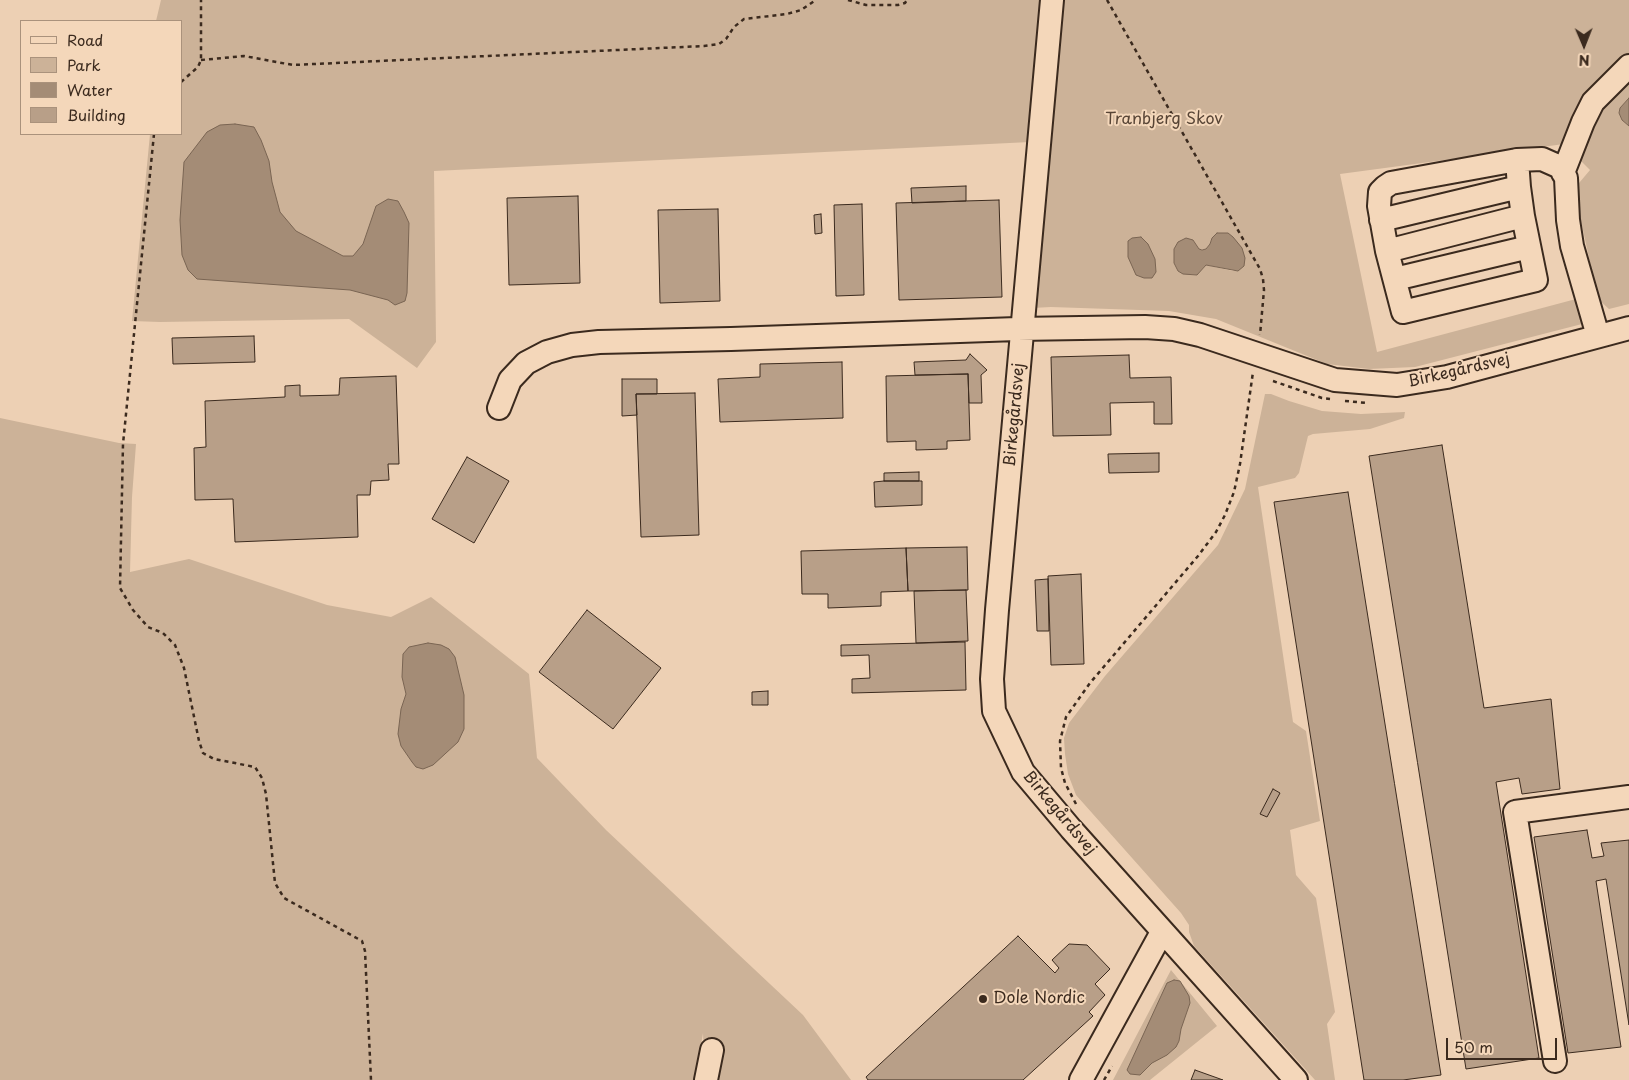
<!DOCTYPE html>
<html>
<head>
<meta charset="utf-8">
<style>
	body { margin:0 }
	#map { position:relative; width:1629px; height:1080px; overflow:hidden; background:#edd0b4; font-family:"Playpen Sans",sans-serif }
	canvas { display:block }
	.legend { position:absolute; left:20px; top:20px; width:162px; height:115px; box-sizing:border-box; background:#f4d7ba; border:1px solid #aa927c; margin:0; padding:6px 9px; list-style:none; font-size:15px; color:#3b2a1e }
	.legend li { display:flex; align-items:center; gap:10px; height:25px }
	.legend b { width:25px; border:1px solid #aa927c }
	.north { position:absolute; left:1559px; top:20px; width:50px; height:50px; -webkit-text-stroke:4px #f4d7ba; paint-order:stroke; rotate:179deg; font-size:14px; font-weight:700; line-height:20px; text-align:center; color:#3b2a1e }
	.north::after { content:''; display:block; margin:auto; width:18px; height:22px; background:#3b2a1e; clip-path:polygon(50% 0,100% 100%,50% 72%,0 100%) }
	.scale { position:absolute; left:1446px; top:1038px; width:111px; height:22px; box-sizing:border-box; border:2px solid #3b2a1e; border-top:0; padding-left:6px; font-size:15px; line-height:18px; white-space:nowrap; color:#3b2a1e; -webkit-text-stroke:4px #f4d7ba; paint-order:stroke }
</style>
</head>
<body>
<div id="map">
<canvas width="1629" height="1080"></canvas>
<ul class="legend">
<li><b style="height:6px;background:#f4d7ba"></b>Road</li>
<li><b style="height:14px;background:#ccb298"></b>Park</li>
<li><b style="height:14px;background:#a48c76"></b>Water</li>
<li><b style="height:14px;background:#b89f88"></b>Building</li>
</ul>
<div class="north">N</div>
<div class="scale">50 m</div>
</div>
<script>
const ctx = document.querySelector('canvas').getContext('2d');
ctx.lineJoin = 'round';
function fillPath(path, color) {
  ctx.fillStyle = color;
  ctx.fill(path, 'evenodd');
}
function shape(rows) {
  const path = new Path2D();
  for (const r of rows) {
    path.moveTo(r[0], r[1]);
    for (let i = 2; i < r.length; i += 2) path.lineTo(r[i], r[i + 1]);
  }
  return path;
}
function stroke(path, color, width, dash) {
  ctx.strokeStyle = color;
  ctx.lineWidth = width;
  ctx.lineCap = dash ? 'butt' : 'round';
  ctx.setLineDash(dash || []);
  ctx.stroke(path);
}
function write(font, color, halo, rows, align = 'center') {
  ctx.font = font + ' "Playpen Sans",sans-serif';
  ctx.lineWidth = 4;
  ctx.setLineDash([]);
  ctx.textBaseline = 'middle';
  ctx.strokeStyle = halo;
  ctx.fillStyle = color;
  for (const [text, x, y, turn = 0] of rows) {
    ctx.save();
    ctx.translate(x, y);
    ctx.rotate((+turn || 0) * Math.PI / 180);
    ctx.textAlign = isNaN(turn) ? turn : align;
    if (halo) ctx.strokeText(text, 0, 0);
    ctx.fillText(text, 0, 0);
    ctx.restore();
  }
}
fillPath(shape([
	[161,0,1629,0,1629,98,1620,108,1619,113,1622,120,1629,126,1629,304,1609,309,1598,299,1574,189,1590,170,1564,144,1340,174,1377,352,1576,299,1582,324,1415,367,1369,369,1327,364,1216,319,1169,311,1051,307,1032,308,1030,142,434,171,436,342,417,368,349,319,160,322,132,321,150,134,181,134,181,21,156,21],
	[1212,238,1238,271,1233,271,1206,265,1197,275,1192,275,1178,271,1174,263,1174,249,1193,240,1199,249,1206,249,1210,244],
	[1265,394,1271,394,1289,401,1322,411,1361,414,1405,412,1404,418,1370,429,1313,434,1308,436,1299,473,1295,478,1258,487,1293,722,1306,731,1320,821,1290,830,1296,875,1316,898,1335,1012,1327,1024,1335,1080,1315,1080,1194,946,1189,932,1189,925,1181,913,1076,795,1068,774,1065,754,1064,738,1069,723,1105,676,1218,545,1245,489],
	[0,418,119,443,136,444,132,497,130,572,189,559,327,605,391,617,431,597,529,674,537,758,606,830,803,1015,851,1080,705,1080,703,1033,695,1080,0,1080],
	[1171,970,1217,1026,1150,1080,1113,1080]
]), '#ccb298');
const water = shape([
	[1629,98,1629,126,1622,120,1619,113,1620,108,1629,98],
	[235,124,254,127,261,140,269,161,272,182,280,212,296,231,343,256,353,256,363,244,376,206,388,199,398,201,404,212,409,223,407,293,405,301,395,305,388,300,350,290,197,279,188,270,182,255,180,220,184,162,207,132,220,125,235,124],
	[1217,233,1228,233,1233,237,1242,248,1245,258,1244,266,1238,271,1206,265,1197,275,1183,274,1178,271,1174,263,1174,249,1178,242,1186,238,1193,240,1199,249,1202,250,1206,249,1210,244,1212,238,1217,233],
	[1141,237,1148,244,1155,259,1156,272,1152,278,1144,278,1136,275,1128,257,1128,241,1132,238,1141,237],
	[428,643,441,645,449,649,455,657,464,695,464,729,458,742,433,765,423,769,416,767,412,762,401,746,398,734,401,709,406,694,402,677,403,654,409,647,428,643],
	[1174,980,1180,981,1189,996,1190,1003,1181,1029,1179,1041,1176,1047,1167,1055,1152,1063,1140,1075,1130,1074,1127,1070,1167,983,1174,980]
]);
fillPath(water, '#a48c76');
stroke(water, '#7a6553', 1);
const building = shape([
	[966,186,966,201,912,203,911,188,966,186],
	[578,196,580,283,509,285,507,198,578,196],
	[999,200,1002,297,899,300,896,203,999,200],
	[862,204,864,295,836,296,834,205,862,204],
	[718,209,720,301,660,303,658,210,718,209],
	[821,214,822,233,815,234,814,215,821,214],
	[254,336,255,362,173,364,172,338,254,336],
	[970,354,987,370,981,375,982,403,969,403,968,374,915,375,914,362,966,360,970,354],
	[1129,355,1130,378,1171,377,1172,424,1154,424,1154,402,1110,403,1111,435,1053,436,1051,357,1129,355],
	[842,362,843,418,720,422,718,379,760,377,760,364,842,362],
	[968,374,970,440,947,441,947,449,916,450,916,441,887,442,886,376,968,374],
	[396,376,399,464,388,464,389,480,371,481,370,495,357,495,358,537,235,542,233,499,195,500,194,448,206,447,205,401,285,397,285,386,300,385,300,396,339,395,340,378,396,376],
	[622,379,657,379,657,394,636,394,637,415,622,416,622,379],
	[695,393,699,535,641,537,636,394,695,393],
	[1442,445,1484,708,1551,699,1560,789,1522,794,1519,778,1496,782,1539,1058,1466,1069,1369,456,1442,445],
	[1159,453,1159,472,1109,473,1108,454,1159,453],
	[467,457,509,481,474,543,432,519,467,457],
	[919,472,919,481,884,481,884,473,919,472],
	[884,481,922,481,922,505,875,507,874,482,884,481],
	[1348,492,1441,1075,1403,1080,1364,1080,1274,502,1348,492],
	[967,547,968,590,908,591,906,548,967,547],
	[906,548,908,591,881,592,881,606,828,608,828,594,802,594,801,551,906,548],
	[1081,574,1084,664,1051,665,1048,576,1081,574],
	[1048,579,1049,631,1037,631,1035,580,1048,579],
	[966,590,968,641,916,643,914,591,966,590],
	[587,610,661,668,613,729,539,672,587,610],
	[965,642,966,690,852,693,852,679,870,678,869,655,841,656,841,645,965,642],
	[768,691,768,705,752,705,752,692,768,691],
	[1273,789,1280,793,1267,817,1260,814,1273,789],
	[1587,830,1592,858,1604,856,1601,843,1629,840,1629,1025,1606,879,1596,881,1621,1047,1568,1053,1534,837,1587,830],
	[1018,936,1055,973,1059,968,1052,960,1069,944,1087,945,1110,969,1095,984,1105,995,1089,1012,1093,1016,1023,1080,868,1080,866,1077,1018,936],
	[1195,1070,1223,1080,1191,1080,1195,1070]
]);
fillPath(building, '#b89f88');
stroke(building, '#3b2a1e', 1);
const minor = shape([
	[1052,0,997,610,992,679,994,711,1023,772,1071,829,1296,1080],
	[1517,160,1519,187,1523,216,1536,280,1403,312,1387,251,1379,206,1380,192,1385,187,1391,183,1517,160,1542,159,1560,167,1566,178,1568,220,1572,246,1598,336],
	[1563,173,1583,122,1593,102,1629,66],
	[1381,220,1519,187],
	[1387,251,1523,216],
	[1395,279,1529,247],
	[499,408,510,380,526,363,547,352,572,345,599,342,731,339,1017,329,1145,327,1174,329,1200,335,1335,380,1397,385,1447,377,1629,328],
	[1555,1061,1515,812,1629,797],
	[706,1080,712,1050],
	[1081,1080,1162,932]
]);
stroke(minor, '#3b2a1e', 26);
stroke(shape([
	[848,0,866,5,898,5,905,3,907,0],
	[1107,0,1260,269,1263,279,1264,290,1260,335],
	[201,60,244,56,293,65,704,46,719,44,726,39,734,27,744,19,787,14,801,10,816,0],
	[181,82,198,67,201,60,201,0],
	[154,134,123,444,120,588,133,610,148,627,163,633,175,645,184,668,199,741,203,753,214,759,255,767,262,778,266,794,275,883,284,898,362,941,365,951,371,1080],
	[1273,381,1322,398,1330,399],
	[1345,401,1367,403],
	[1076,804,1065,783,1061,768,1060,741,1066,717,1090,683,1198,556,1216,532,1225,515,1234,492,1240,464,1253,372],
	[1104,1080,1112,1066]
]), '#3b2a1e', 2.5, [4, 4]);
stroke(minor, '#f4d7ba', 22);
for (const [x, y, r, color] of [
	[983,999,5,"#3b2a1e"]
]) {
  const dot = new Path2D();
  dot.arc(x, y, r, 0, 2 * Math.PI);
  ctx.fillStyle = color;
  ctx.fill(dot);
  stroke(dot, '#f4d7ba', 2);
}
write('16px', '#584536', '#f4d7ba', [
	["Tranbjerg Skov",1164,120]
]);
write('16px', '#3b2a1e', '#f4d7ba', [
	["Birkegårdsvej",1459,371,-13],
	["Birkegårdsvej",1015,415,-85],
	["Birkegårdsvej",1059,813,50]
]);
write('16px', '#3b2a1e', '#f4d7ba', [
	["Dole Nordic",993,999]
], 'left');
</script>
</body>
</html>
